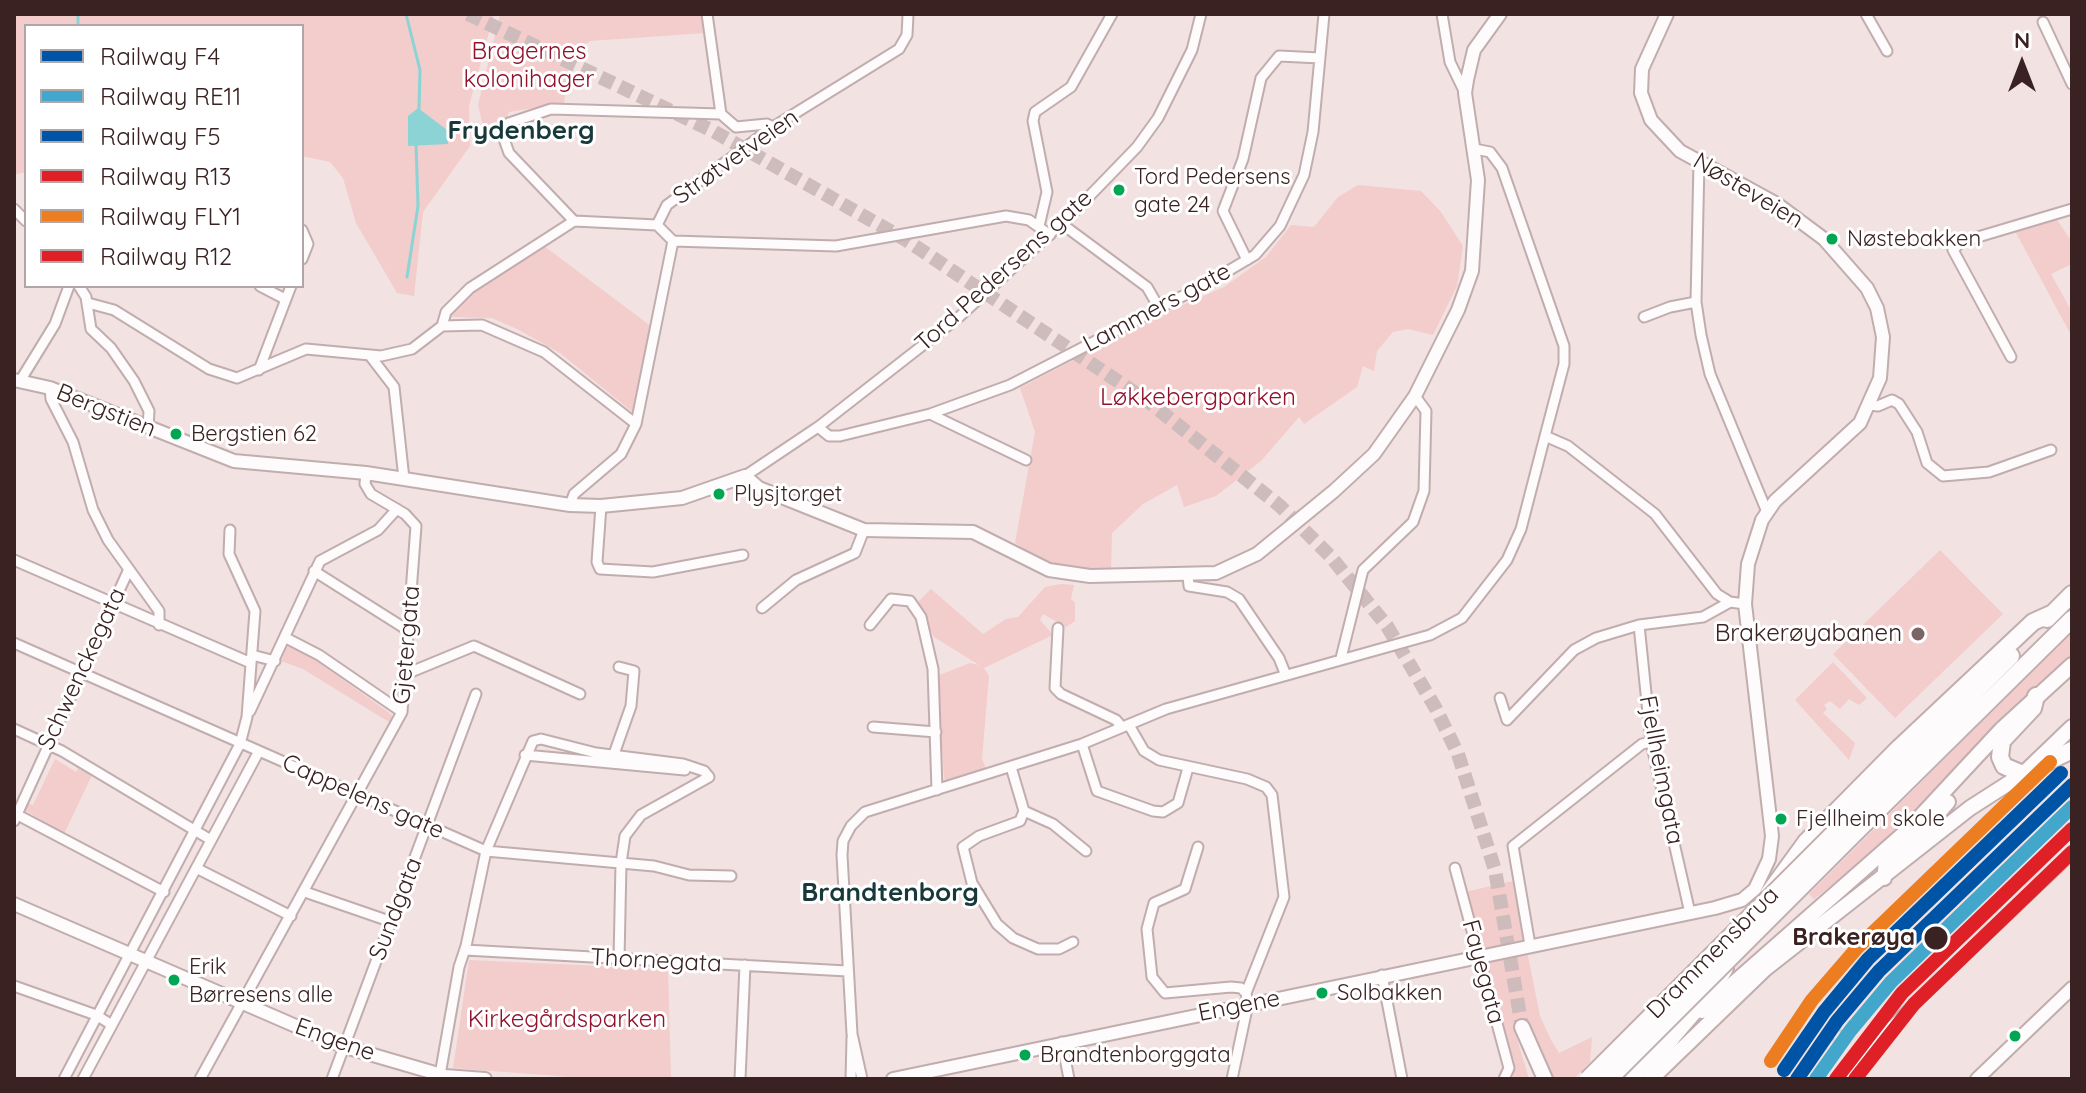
<!DOCTYPE html>
<html>
<head>
<meta charset="utf-8">
<style>
	body { margin:0 }
	#map { position:relative; width:2086px; height:1093px; overflow:hidden; background:#f3e2e2; font-family:Quicksand,sans-serif }
	canvas { display:block }
	.frame { position:absolute; inset:0; border:16px solid #3a2122; pointer-events:none }
	.legend { position:absolute; left:24px; top:24px; width:280px; height:264px; box-sizing:border-box; background:#fff; border:2px solid #b0a6a7; margin:0; padding:10px 14px; list-style:none; font-size:24px; color:#3a2122 }
	.legend li { display:flex; align-items:center; gap:16px; height:40px }
	.legend b { width:40px; border:2px solid #b0a6a7 }
	.north { position:absolute; left:1982px; top:24px; width:80px; height:80px; -webkit-text-stroke:6px #fff; paint-order:stroke; rotate:0deg; font-size:22px; font-weight:700; line-height:32px; text-align:center; color:#3a2122 }
	.north::after { content:''; display:block; margin:auto; width:28px; height:36px; background:#3a2122; clip-path:polygon(50% 0,100% 100%,50% 72%,0 100%) }
</style>
</head>
<body>
<div id="map">
<canvas width="2086" height="1093"></canvas>
<div class="frame"></div>
<ul class="legend">
<li><b style="height:10px;background:#0054a6"></b>Railway F4</li>
<li><b style="height:10px;background:#42a7cb"></b>Railway RE11</li>
<li><b style="height:10px;background:#0054a6"></b>Railway F5</li>
<li><b style="height:10px;background:#df2027"></b>Railway R13</li>
<li><b style="height:10px;background:#ec7d20"></b>Railway FLY1</li>
<li><b style="height:10px;background:#df2027"></b>Railway R12</li>
</ul>
<div class="north">N</div>
</div>
<script>
const ctx = document.querySelector('canvas').getContext('2d');
ctx.lineJoin = 'round';
function fillPath(path, color) {
  ctx.fillStyle = color;
  ctx.fill(path, 'evenodd');
}
function shape(rows) {
  const path = new Path2D();
  for (const r of rows) {
    path.moveTo(r[0], r[1]);
    for (let i = 2; i < r.length; i += 2) path.lineTo(r[i], r[i + 1]);
  }
  return path;
}
function stroke(path, color, width, dash) {
  ctx.strokeStyle = color;
  ctx.lineWidth = width;
  ctx.lineCap = dash ? 'butt' : 'round';
  ctx.setLineDash(dash || []);
  ctx.stroke(path);
}
function write(font, color, halo, rows, align = 'center') {
  ctx.font = font + ' Quicksand,sans-serif';
  ctx.lineWidth = 6;
  ctx.setLineDash([]);
  ctx.textBaseline = 'middle';
  ctx.strokeStyle = halo;
  ctx.fillStyle = color;
  for (const [text, x, y, turn = 0] of rows) {
    ctx.save();
    ctx.translate(x, y);
    ctx.rotate((+turn || 0) * Math.PI / 180);
    ctx.textAlign = isNaN(turn) ? turn : align;
    if (halo) ctx.strokeText(text, 0, 0);
    ctx.fillText(text, 0, 0);
    ctx.restore();
  }
}
fillPath(shape([
	[14,14,494,14,469,106,470,146,423,212,414,296,397,293,356,223,343,178,330,162,302,156,302,26,26,26,26,172,14,175],
	[418,108,443,129,409,146,408,116],
	[500,14,703,14,705,33,590,41,570,56,564,103,509,112,501,134,482,122,478,105],
	[1358,185,1421,191,1441,212,1463,246,1457,286,1433,335,1408,329,1393,332,1377,351,1374,371,1363,366,1357,387,1304,424,1299,417,1261,461,1216,496,1184,507,1177,485,1143,504,1112,533,1111,570,1065,566,1038,558,1015,543,1035,432,1020,388,1158,316,1224,287,1266,257,1291,225,1314,227,1338,197],
	[2055,217,2072,242,2072,264,2051,274,2072,312,2072,337,2014,229],
	[544,246,652,327,635,414,560,353,519,330,492,318,450,317,453,310,485,282],
	[1940,550,2003,614,1895,718,1833,654],
	[1061,584,1074,585,1071,599,1075,603,1075,621,1066,627,1043,614,1040,620,1053,635,984,668,989,676,982,759,987,771,949,781,944,779,937,676,970,663,979,665,934,637,917,603,931,589,983,634,1006,619,1018,617,1045,587],
	[2072,632,2072,658,2021,701,1880,847,1814,899,1809,894],
	[294,644,392,715,391,719,389,722,303,669,281,661,286,648],
	[1833,662,1867,698,1859,705,1849,699,1840,709,1830,701,1824,705,1827,709,1823,713,1855,743,1849,760,1795,700],
	[55,759,76,772,80,764,94,771,64,834,23,809,26,803,33,805],
	[1513,881,1540,1016,1551,1040,1559,1053,1592,1037,1590,1062,1574,1079,1550,1079,1529,1026,1514,1029,1529,1079,1514,1079,1465,892],
	[469,960,668,969,671,1077,570,1077,453,1068]
]), '#f3cccc');
fillPath(shape([
	[418,108,447,130,448,144,408,146,408,116]
]), '#8bd3d5');
stroke(shape([
	[406,14,420,70,419,109],
	[78,26,78,14],
	[407,277,418,206,416,144]
]), '#8bd3d5', 3);
stroke(shape([
	[468,14,713,131,906,240,1149,402,1280,506,1331,557,1387,626,1435,707,1458,754,1495,870,1522,1027]
]), '#cebbbc', 14, [14, 7]);
const street = shape([
	[707,14,721,114,736,127,767,124,773,127],
	[1442,14,1450,62,1465,93],
	[1866,14,1887,51],
	[2043,22,2072,84],
	[1699,162,1696,302,1701,335,1710,374,1767,512],
	[14,209,26,221],
	[574,221,509,153,504,139,509,123,551,109,721,114],
	[1062,224,1147,287,1158,306],
	[1039,226,1047,192,1033,121,1035,112,1071,87,1112,14],
	[302,230,308,244,302,259],
	[673,241,836,246,1006,216,1029,220,1050,235],
	[673,241,657,225,667,205,773,127,899,49,907,35,908,15],
	[1247,260,1223,211,1243,159,1261,78,1279,56,1320,58],
	[79,286,86,297,91,329,111,348,134,381,149,411,148,427],
	[260,286,285,299],
	[88,303,114,310,209,369,237,378,306,349,381,356,412,349,442,326,482,325,544,352,636,424],
	[1644,317,1670,307,1696,302],
	[442,326,446,312,470,288,574,221,657,225],
	[371,357,394,387,404,479],
	[2011,357,1953,250,1961,242,2072,209],
	[259,370,291,286],
	[20,381,55,324,69,286],
	[50,388,51,399,73,442,93,510,108,540,159,611,159,625],
	[1870,405,1878,406,1892,400,1899,404,1917,432,1927,463,1943,476,1989,472,2051,450],
	[930,414,1026,460],
	[818,427,829,436,840,436,930,414,1010,385,1206,284,1255,255,1280,226,1304,175,1313,132,1324,14],
	[1545,436,1568,446,1655,514,1717,594,1730,602,1745,604],
	[745,476,818,427,959,317,1076,210,1137,147,1158,118,1192,50,1201,14],
	[570,505,574,494,621,454,636,424,673,241],
	[601,506,597,562,600,569,653,572,743,555],
	[14,560,251,663],
	[314,571,409,631],
	[1188,576,1189,586,1227,592,1239,599,1279,658,1285,673],
	[762,608,796,580,855,553,864,530],
	[870,625,891,599,910,601,921,617,933,669,937,790],
	[1639,625,1651,742,1690,913],
	[1058,628,1055,688,1061,694,1116,720,1122,727],
	[286,638,319,655,402,712],
	[14,643,486,851,654,866,689,875,731,876],
	[252,655,275,661],
	[1341,658,1363,570,1413,522,1424,491,1426,411,1415,396],
	[406,674,474,646,580,694],
	[1500,698,1507,720,1574,650,1596,638,1639,625,1703,617,1730,602],
	[250,711,320,561,378,530,397,509],
	[1129,725,1144,751,1159,760,1247,779,1266,787,1272,795,1284,897,1246,993,1248,1004,1232,1079],
	[873,727,936,732],
	[14,729,62,751,211,840],
	[1082,744,1097,791,1153,811,1163,812,1178,803,1188,768],
	[614,754,631,706,634,671,619,667],
	[525,755,685,770],
	[1011,767,1024,811,1020,821,979,836,963,847,972,883,997,924,1013,938,1038,949,1059,949,1073,942],
	[1024,811,1053,824,1086,851],
	[14,813,164,892],
	[14,821,129,569],
	[1198,847,1185,889,1154,903,1147,929,1152,977,1165,993,1231,987,1241,988,1246,993],
	[196,868,291,916],
	[1455,868,1509,1068,1504,1079],
	[305,892,392,922],
	[1530,945,1513,846,1642,744,1651,742],
	[465,950,847,971],
	[1382,975,1402,1079],
	[14,986,96,1015,112,1025],
	[1062,1042,1069,1079],
	[440,1075,459,967,466,946,486,851,533,741,541,739,596,753,683,764,704,771,709,777,641,815,625,836,621,863,619,960],
	[64,1079,240,744,247,717,255,611,229,554,230,530],
	[83,1079,259,751],
	[200,1079,402,712,416,526,405,514,371,494,365,484,366,473],
	[332,1079,476,694],
	[740,1079,745,965],
	[851,1079,852,1038],
	[862,1079,852,1034,842,855,843,841,851,826,865,812,1082,744,1166,709,1430,635,1462,618,1507,560,1521,529,1545,436,1564,364,1564,346,1502,168,1490,152,1475,149],
	[1842,1079,1867,1049,2072,854]
]);
const secondary = shape([
	[14,380,50,388,234,461,366,473,570,505,601,506,682,498,745,476,759,488,864,530,973,532,1049,570,1090,576,1216,573,1257,554,1334,491,1374,454,1415,396,1458,310,1472,271,1478,180,1465,93,1467,80,1474,50,1500,14],
	[14,904,342,1046,445,1076,485,1079],
	[893,1079,1715,908,1742,900,1755,889,1769,859,1772,836,1745,604,1748,564,1762,520,1775,501,1860,423,1880,378,1883,337,1877,308,1867,288,1824,239,1777,204,1680,151,1651,120,1641,93,1642,69,1667,14],
	[1977,1079,2072,988]
]);
const primary = shape([
	[1884,878,1886,863,1920,834,1948,802],
	[1702,1011,1908,830,2001,730,2072,665],
	[1522,1027,1545,1079],
	[1632,1079,1672,1039],
	[1651,1079,1765,969,1970,808,2023,774,2072,727]
]);
const highway = shape([
	[2047,619,2072,594],
	[2036,696,2033,708,2002,741,2000,757,2004,766,2023,774,2072,750],
	[1840,827,2011,656],
	[1850,838,2072,619],
	[1769,893,1806,842,1899,748,2033,622,2053,613],
	[1665,1045,1709,994,1725,968]
]);
stroke(street, '#c1adae', 13);
stroke(secondary, '#c1adae', 16);
stroke(primary, '#c1adae', 18);
stroke(highway, '#c1adae', 20);
stroke(street, '#fdfbfb', 9);
stroke(secondary, '#fdfbfb', 12);
stroke(primary, '#fdfbfb', 14);
stroke(highway, '#fdfbfb', 16);
stroke(shape([
	[1802,1079,1829,1043,1888,984]
]), '#d5d0d0', 3, [4, 8]);
const highwayBridge = shape([
	[1588,1079,1840,827],
	[1609,1079,1850,838]
]);
stroke(highwayBridge, '#c1adae', 20, []);
stroke(highwayBridge, '#fdfbfb', 16);
stroke(shape([
	[1797,1079,1837,1021,1879,971,2072,785]
]), '#0054a6', 14);
stroke(shape([
	[1816,1079,1850,1031,1891,982,2072,807]
]), '#42a7cb', 14);
stroke(shape([
	[1784,1070,1824,1012,1868,959,2061,773]
]), '#0054a6', 14);
stroke(shape([
	[1836,1079,1902,993,2072,829]
]), '#df2027', 14);
stroke(shape([
	[1771,1061,1812,1000,1857,948,2050,762]
]), '#ec7d20', 14);
stroke(shape([
	[1855,1079,1914,1004,2072,852]
]), '#df2027', 14);
for (const [x, y, r, color] of [
	[1119,190,7,"#00a651"],
	[1832,239,7,"#00a651"],
	[176,434,7,"#00a651"],
	[719,494,7,"#00a651"],
	[1918,634,8,"#7b6565"],
	[1781,819,7,"#00a651"],
	[1936,938,13,"#3a2122"],
	[174,980,7,"#00a651"],
	[1322,993,7,"#00a651"],
	[2015,1036,7,"#00a651"],
	[1025,1055,7,"#00a651"]
]) {
  const dot = new Path2D();
  dot.arc(x, y, r, 0, 2 * Math.PI);
  ctx.fillStyle = color;
  ctx.fill(dot);
  stroke(dot, '#fff', 3);
}
write('22px', '#3a2122', '#fff', [
	["Tord Pedersens",1134,177],
	["gate 24",1134,205],
	["Nøstebakken",1847,239],
	["Bergstien 62",191,434],
	["Plysjtorget",734,494],
	["Fjellheim skole",1796,819],
	["Erik",189,967],
	["Børresens alle",189,995],
	["Solbakken",1337,993],
	["Brandtenborggata",1040,1055]
], 'left');
write('24px', '#90122c', '#fff', [
	["Bragernes",529,52],
	["kolonihager",529,80],
	["Løkkebergparken",1198,398],
	["Kirkegårdsparken",567,1020]
]);
write('24px', '#3a2122', '#fff', [
	["Strøtvetveien",736,157,-35],
	["Nøsteveien",1748,191,31],
	["Tord Pedersens gate",1004,271,-42],
	["Lammers gate",1157,308,-28],
	["Bergstien",106,411,22],
	["Gjetergata",407,645,-85],
	["Schwenckegata",82,669,-65],
	["Fjellheimgata",1661,770,79],
	["Cappelens gate",363,797,24],
	["Sundgata",396,909,-69],
	["Drammensbrua",1713,953,-45],
	["Thornegata",656,961,3],
	["Fayegata",1483,972,75],
	["Engene",1239,1006,-11],
	["Engene",335,1040,20]
]);
write('24px', '#3a2122', '#fff', [
	["Brakerøyabanen",1902,634]
], 'right');
write('bold 24px', '#3a2122', '#fff', [
	["Brakerøya",1915,938]
], 'right');
write('bold 26px', '#17393a', '#fff', [
	["Frydenberg",521,131],
	["Brandtenborg",890,893]
]);
</script>
</body>
</html>
